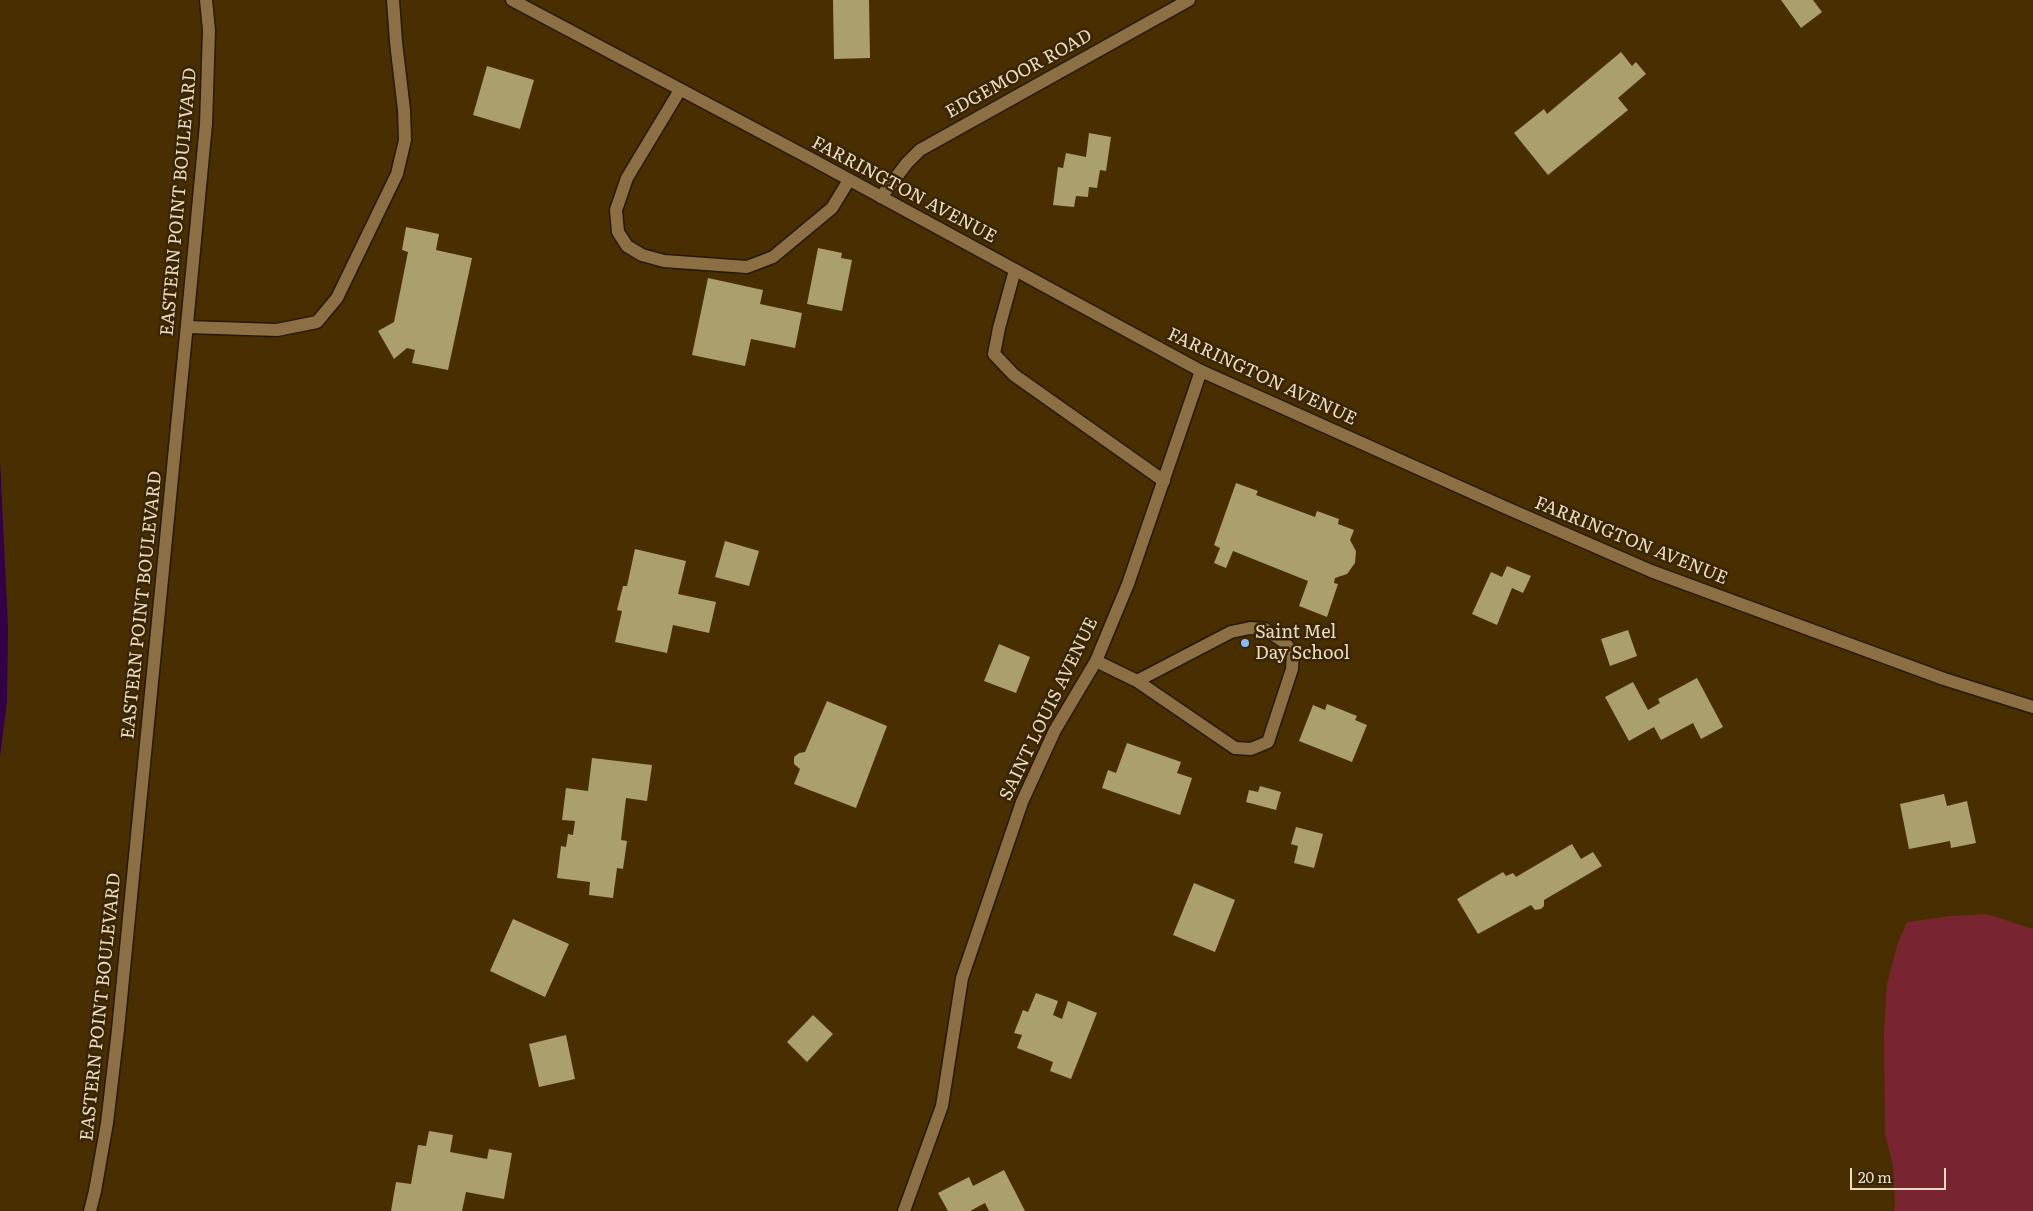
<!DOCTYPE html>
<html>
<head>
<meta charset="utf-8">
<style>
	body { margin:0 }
	#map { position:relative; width:2033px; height:1211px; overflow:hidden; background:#482e00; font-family:Literata,serif }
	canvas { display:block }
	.scale { position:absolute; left:1850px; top:1168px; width:96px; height:22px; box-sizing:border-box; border:2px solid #ebdbc5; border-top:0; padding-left:6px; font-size:15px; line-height:18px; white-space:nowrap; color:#ebdbc5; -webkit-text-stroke:4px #392504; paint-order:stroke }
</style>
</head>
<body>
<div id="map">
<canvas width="2033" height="1211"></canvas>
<div class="scale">20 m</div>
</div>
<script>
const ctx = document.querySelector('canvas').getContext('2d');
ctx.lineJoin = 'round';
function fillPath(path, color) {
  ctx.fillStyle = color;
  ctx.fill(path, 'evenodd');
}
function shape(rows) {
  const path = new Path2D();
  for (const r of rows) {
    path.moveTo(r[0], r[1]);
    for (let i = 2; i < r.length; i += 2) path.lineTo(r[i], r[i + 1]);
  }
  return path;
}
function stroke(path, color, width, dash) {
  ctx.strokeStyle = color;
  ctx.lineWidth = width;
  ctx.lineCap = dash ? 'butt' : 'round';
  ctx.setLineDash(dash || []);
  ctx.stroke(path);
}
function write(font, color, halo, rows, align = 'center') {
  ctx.font = font + ' Literata,serif';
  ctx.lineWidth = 5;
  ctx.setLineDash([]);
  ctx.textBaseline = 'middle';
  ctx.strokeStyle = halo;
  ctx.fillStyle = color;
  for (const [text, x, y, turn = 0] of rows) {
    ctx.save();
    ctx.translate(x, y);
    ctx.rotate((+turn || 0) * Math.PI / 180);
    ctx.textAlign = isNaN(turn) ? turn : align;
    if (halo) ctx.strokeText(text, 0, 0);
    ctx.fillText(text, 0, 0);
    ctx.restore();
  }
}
fillPath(shape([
	[1987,914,2033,929,2033,1211,1894,1211,1895,1206,1893,1165,1885,1134,1884,1030,1887,984,1898,943,1907,922,1950,916]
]), '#792531');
fillPath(shape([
	[0,460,8,627,7,702,0,757]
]), '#340045');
fillPath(shape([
	[833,0,869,0,870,58,834,59],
	[1781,0,1813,0,1822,12,1801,28],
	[1621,52,1632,66,1636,62,1646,74,1618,98,1628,110,1548,175,1514,133,1544,109,1547,114],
	[487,66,534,80,520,129,473,115],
	[1089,133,1111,137,1106,171,1100,170,1097,188,1089,187,1088,197,1076,196,1074,207,1053,205,1058,167,1063,168,1066,153,1086,157],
	[406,227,439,234,436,250,472,258,448,370,412,363,415,350,407,348,394,359,378,331,394,322,408,252,402,250],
	[818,248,842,253,841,258,852,260,842,311,807,304],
	[708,278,763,290,760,304,802,313,795,348,751,339,745,366,692,355],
	[1236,483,1258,491,1256,495,1315,517,1317,511,1339,519,1338,524,1354,530,1350,540,1356,551,1355,563,1347,574,1335,578,1334,583,1338,584,1327,617,1299,606,1308,581,1233,551,1226,568,1214,563,1220,548,1214,545],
	[725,541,759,551,749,586,715,577],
	[635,549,686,561,678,594,716,602,709,633,673,625,667,653,615,642,622,611,617,610,623,586,627,586],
	[1507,566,1531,576,1523,593,1512,588,1497,625,1472,614,1491,572,1502,577],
	[1628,630,1637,656,1610,666,1601,639],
	[999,644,1030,657,1016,693,984,681],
	[1697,678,1723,727,1701,739,1693,723,1661,740,1654,727,1629,741,1605,697,1633,682,1648,710,1660,703,1658,699],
	[827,701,887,726,856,808,794,784,800,769,794,764,794,757,799,753,805,752],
	[1327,704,1357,716,1355,720,1367,725,1352,762,1299,741,1313,705,1325,710],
	[1127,743,1181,762,1177,773,1192,778,1180,815,1102,788,1108,770,1116,773],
	[592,758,652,765,647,801,626,798,621,840,627,841,623,869,617,868,613,898,589,895,590,882,557,878,561,846,566,847,568,834,573,835,575,821,562,820,566,788,588,791],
	[1260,786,1281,792,1276,810,1246,802,1249,790,1258,792],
	[1944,794,1947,806,1967,801,1976,843,1951,848,1950,841,1909,849,1900,804],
	[1296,827,1323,834,1314,868,1294,863,1298,846,1291,844],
	[1572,844,1581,859,1593,852,1602,866,1544,900,1544,906,1541,909,1535,910,1531,905,1478,934,1457,899,1503,872,1506,876,1513,873,1516,877],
	[1194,883,1235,900,1215,952,1173,935],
	[513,919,569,944,545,997,490,971],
	[1036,993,1058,1001,1053,1015,1062,1019,1068,1001,1097,1013,1071,1079,1050,1071,1053,1062,1017,1048,1022,1035,1014,1033,1023,1010,1028,1012],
	[813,1015,833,1034,807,1062,787,1042],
	[566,1035,575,1079,539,1087,529,1044],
	[429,1131,453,1135,450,1152,487,1159,489,1149,512,1153,504,1199,466,1192,462,1211,391,1211,396,1182,411,1184,418,1145,426,1146],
	[1004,1170,1025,1211,989,1211,985,1203,970,1211,948,1211,938,1193,969,1177,973,1186]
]), '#ab9f6d');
const lane = shape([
	[680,90,627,178,616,210,618,232,627,246,642,255,664,261,747,267,773,257,832,208,849,180],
	[1015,270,999,328,994,354,1014,375,1164,481],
	[187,327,277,330,317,322,337,298,397,174,405,140,404,110,396,42,393,0],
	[1096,661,1137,681,1235,748,1251,749,1268,742,1292,669,1293,652,1284,642,1265,629,1250,628,1231,632,1137,681]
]);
const street = shape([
	[881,197,907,163,920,150,1189,0],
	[90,1211,95,1191,107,1123,118,1030,188,314,206,124,209,30,206,0],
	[904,1211,942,1106,962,978,1022,802,1055,730,1096,661,1128,584,1201,371]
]);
const secondary = shape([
	[512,0,815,161,1201,371,1502,506,1651,571,1944,679,2033,707]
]);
stroke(lane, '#261803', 15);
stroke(street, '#261803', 15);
stroke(secondary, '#261803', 15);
stroke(lane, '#8c6f44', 12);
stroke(street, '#8c6f44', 12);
stroke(secondary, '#8c6f44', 12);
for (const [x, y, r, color] of [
	[1245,643,5,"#89bafc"]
]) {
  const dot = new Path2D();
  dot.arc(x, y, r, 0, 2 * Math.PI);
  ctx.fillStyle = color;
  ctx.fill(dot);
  stroke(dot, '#392504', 2);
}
write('18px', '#ebdbc5', '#392504', [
	["EDGEMOOR ROAD",1019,74,-29],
	["FARRINGTON AVENUE",904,190,28],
	["EASTERN POINT BOULEVARD",179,202,-85],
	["FARRINGTON AVENUE",1262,377,25],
	["FARRINGTON AVENUE",1631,541,22],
	["EASTERN POINT BOULEVARD",142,605,-84],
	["SAINT LOUIS AVENUE",1049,709,-64],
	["EASTERN POINT BOULEVARD",101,1007,-84]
]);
write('18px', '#ebdbc5', '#392504', [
	["Saint Mel",1255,633],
	["Day School",1255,654]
], 'left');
</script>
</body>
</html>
